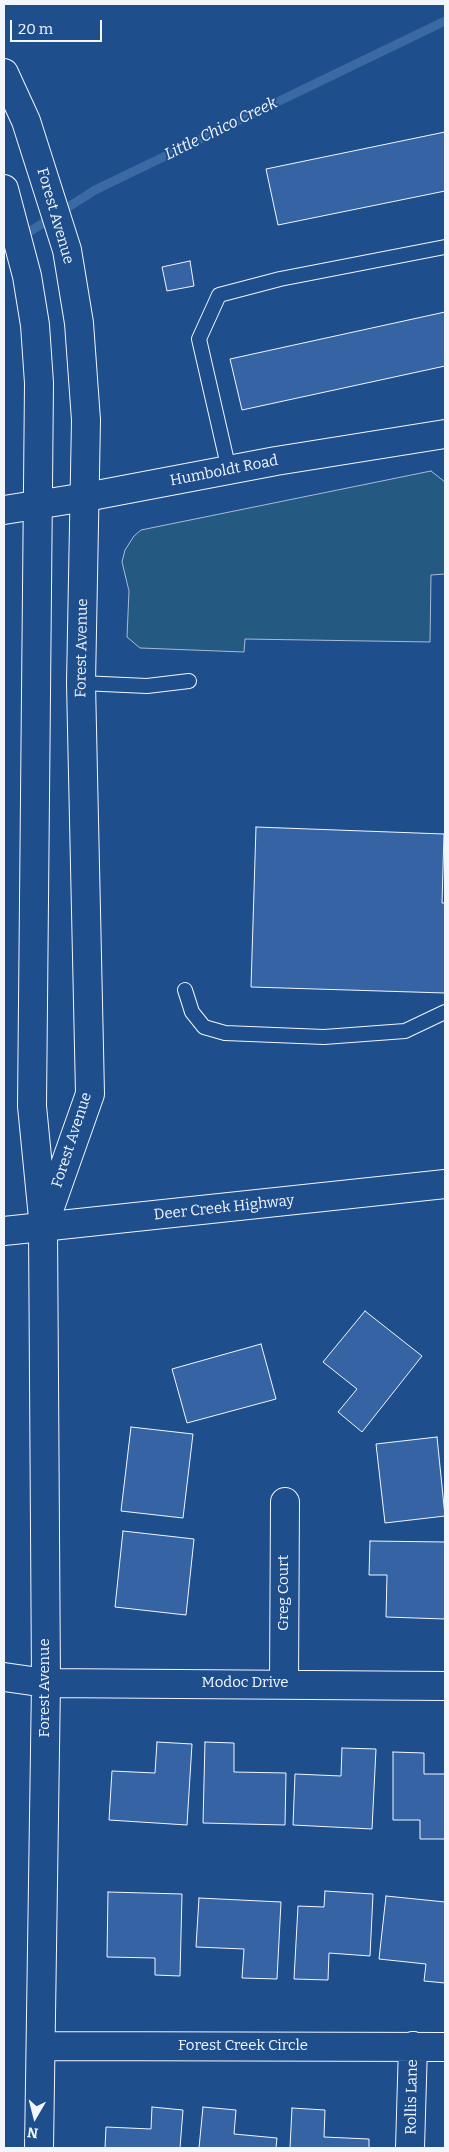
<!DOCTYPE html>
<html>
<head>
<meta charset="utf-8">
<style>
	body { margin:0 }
	#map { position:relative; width:449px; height:2152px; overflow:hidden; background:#1f4e8c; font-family:Bitter,serif }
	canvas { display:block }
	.frame { position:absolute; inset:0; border:5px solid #f2f6ff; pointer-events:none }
	.north { position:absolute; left:10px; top:2092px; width:50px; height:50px; -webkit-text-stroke:4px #1f4e8c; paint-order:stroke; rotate:188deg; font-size:14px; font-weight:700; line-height:20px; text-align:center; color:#f2f6ff }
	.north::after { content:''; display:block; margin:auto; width:18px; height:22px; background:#f2f6ff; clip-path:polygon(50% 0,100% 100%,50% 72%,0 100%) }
	.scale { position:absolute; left:10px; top:20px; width:92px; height:22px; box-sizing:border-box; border:2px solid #f2f6ff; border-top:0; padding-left:6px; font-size:15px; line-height:18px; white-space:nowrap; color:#f2f6ff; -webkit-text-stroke:4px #1f4e8c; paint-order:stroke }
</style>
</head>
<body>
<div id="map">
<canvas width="449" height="2152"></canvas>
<div class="frame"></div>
<div class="north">N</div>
<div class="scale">20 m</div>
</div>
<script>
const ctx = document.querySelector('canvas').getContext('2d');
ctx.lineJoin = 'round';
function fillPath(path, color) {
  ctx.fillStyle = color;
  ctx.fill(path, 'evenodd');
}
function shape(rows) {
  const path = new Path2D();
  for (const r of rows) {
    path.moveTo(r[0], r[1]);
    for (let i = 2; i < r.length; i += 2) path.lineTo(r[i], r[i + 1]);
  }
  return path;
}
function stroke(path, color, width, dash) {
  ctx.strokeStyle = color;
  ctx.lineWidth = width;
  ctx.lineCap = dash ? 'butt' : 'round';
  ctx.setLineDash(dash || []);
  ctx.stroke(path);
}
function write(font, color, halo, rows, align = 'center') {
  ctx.font = font + ' Bitter,serif';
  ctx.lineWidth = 4;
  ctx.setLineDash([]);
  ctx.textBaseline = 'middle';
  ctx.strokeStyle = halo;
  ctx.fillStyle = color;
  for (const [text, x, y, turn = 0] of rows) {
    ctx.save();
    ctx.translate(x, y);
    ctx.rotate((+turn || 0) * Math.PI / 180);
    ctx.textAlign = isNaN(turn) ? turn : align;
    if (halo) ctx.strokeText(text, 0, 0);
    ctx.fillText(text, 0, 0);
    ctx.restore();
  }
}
const green = shape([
	[431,471,445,482,445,574,431,575,430,642,245,639,244,652,140,648,127,637,129,591,122,562,125,550,134,536,141,530,431,471]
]);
fillPath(green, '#245a82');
stroke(green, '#a8bbd7', 1);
stroke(shape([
	[4,248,95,190,445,21]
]), '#3b69a3', 9);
const building = shape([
	[445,132,445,191,278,225,266,169,445,132],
	[190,261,194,286,167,291,162,267,190,261],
	[445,312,445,366,242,410,230,359,445,312],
	[256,827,444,834,442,903,445,903,445,993,251,987,256,827],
	[365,1311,422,1356,362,1432,338,1412,357,1389,323,1362,365,1311],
	[261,1344,276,1399,187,1423,172,1369,261,1344],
	[131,1427,193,1434,183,1518,121,1511,131,1427],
	[437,1437,445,1516,385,1523,376,1444,437,1437],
	[123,1531,194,1539,186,1615,115,1607,123,1531],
	[370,1541,445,1542,445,1619,386,1617,387,1575,369,1575,370,1541],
	[157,1742,192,1744,187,1825,109,1820,112,1771,155,1773,157,1742],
	[205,1742,234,1743,234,1772,286,1773,285,1825,203,1823,205,1742],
	[342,1748,376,1749,372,1829,293,1825,295,1774,341,1776,342,1748],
	[393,1752,424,1753,424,1774,445,1774,445,1839,420,1839,420,1820,393,1820,393,1752],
	[325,1891,373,1894,370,1956,329,1953,328,1980,294,1979,298,1906,324,1907,325,1891],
	[108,1892,182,1894,180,1976,155,1975,155,1958,107,1957,108,1892],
	[386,1896,445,1902,445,1983,424,1981,426,1964,379,1959,386,1896],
	[199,1898,281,1902,277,1979,242,1978,244,1949,196,1947,199,1898],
	[152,2107,183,2110,180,2148,105,2148,106,2127,151,2129,152,2107],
	[203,2107,236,2110,234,2134,277,2138,276,2148,199,2148,203,2107],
	[292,2108,325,2110,324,2137,369,2139,369,2148,290,2148,292,2108]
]);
fillPath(building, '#3563a3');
stroke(building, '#f2f6ff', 1);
const lane = shape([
	[229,470,199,339,219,295,280,279,445,247],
	[81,683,147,686,189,681],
	[185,990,192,1012,204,1027,225,1033,324,1037,405,1031,445,1012]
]);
const street = shape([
	[4,510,86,497,276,461,445,434],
	[4,1677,46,1683,445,1686],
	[284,1683,285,1502],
	[42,2046,445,2047],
	[39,2148,46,1683,43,1227],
	[410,2148,413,2046]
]);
const secondary = shape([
	[4,73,26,121,67,250,79,323,86,420,81,683,90,1094,43,1227],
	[4,189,27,276,35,325,39,383,32,1106,43,1218]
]);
const primary = shape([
	[4,1231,445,1184]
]);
stroke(lane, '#f2f6ff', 16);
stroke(street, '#f2f6ff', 30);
stroke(secondary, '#f2f6ff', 30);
stroke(primary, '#f2f6ff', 30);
stroke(lane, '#1f4e8c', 14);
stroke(street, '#1f4e8c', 28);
stroke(secondary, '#1f4e8c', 28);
stroke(primary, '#1f4e8c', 28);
write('15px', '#f2f6ff', '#1f4e8c', [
	["Forest Avenue",55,216,74],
	["Humboldt Road",224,471,-11],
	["Forest Avenue",82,648,-89],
	["Forest Avenue",72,1140,-72],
	["Deer Creek Highway",224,1208,-6],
	["Greg Court",284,1593,-90],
	["Modoc Drive",245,1683],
	["Forest Avenue",45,1688,-90],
	["Forest Creek Circle",243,2046],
	["Rollis Lane",412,2097,-89]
]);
write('italic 16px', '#f2f6ff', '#1f4e8c', [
	["Little Chico Creek",221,129,-26]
]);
</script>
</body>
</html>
